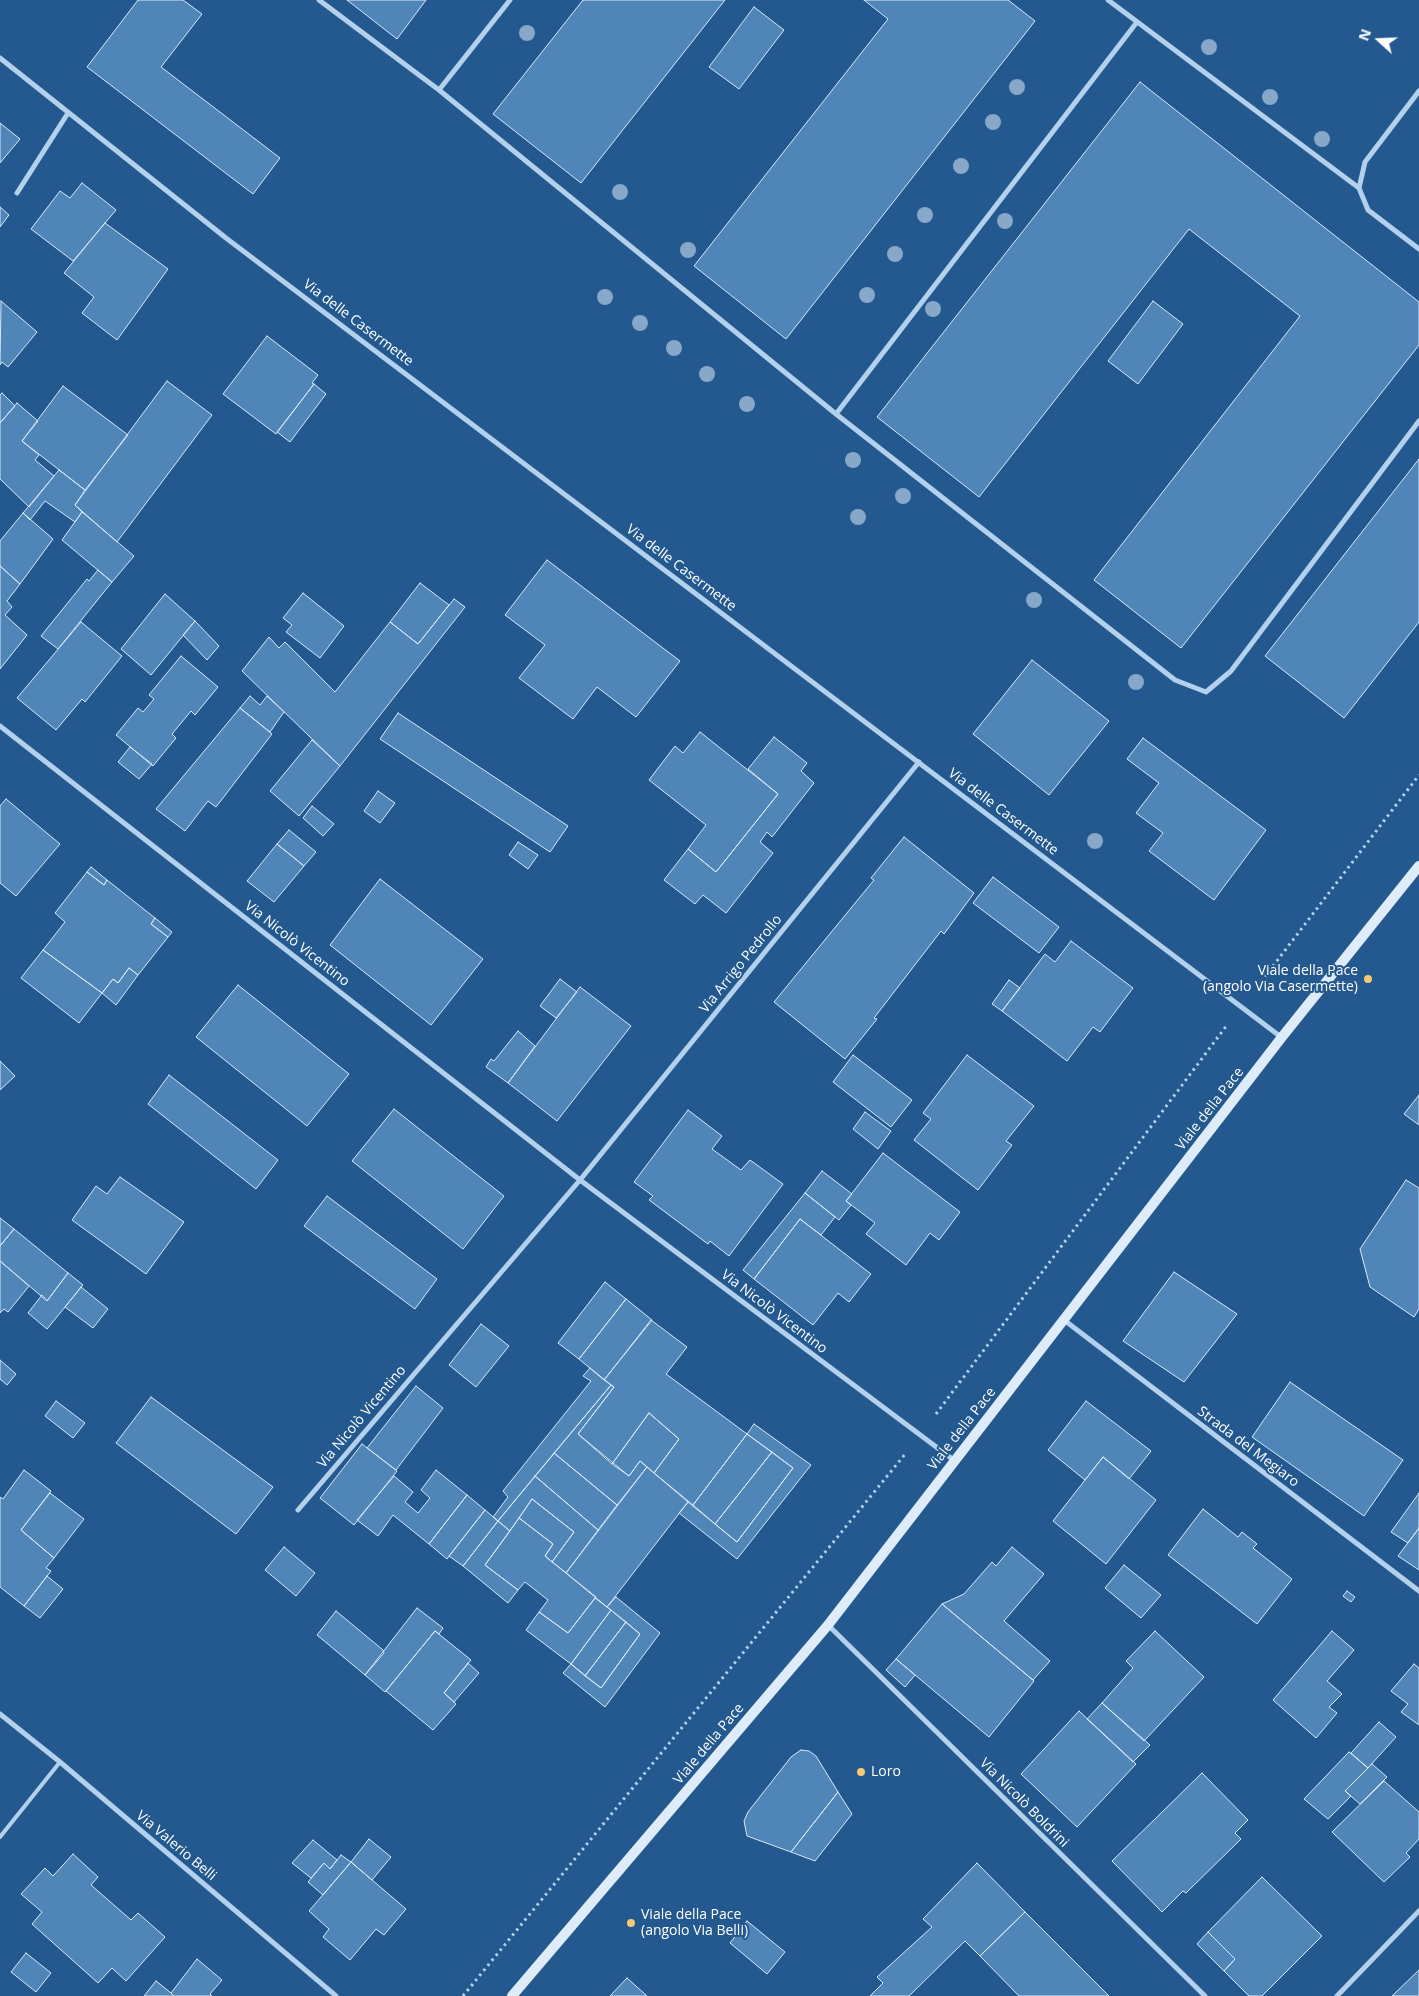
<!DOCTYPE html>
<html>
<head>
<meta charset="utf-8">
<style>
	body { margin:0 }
	#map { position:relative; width:1419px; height:1996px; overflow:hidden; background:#23598f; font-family:"Open Sans",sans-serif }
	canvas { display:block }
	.north { position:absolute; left:1354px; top:15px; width:50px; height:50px; -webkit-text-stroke:4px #23598f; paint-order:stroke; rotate:290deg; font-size:14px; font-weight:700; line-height:20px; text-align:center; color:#fff }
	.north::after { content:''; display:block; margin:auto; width:18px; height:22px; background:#fff; clip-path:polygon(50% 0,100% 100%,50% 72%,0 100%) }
</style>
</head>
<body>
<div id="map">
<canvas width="1419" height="1996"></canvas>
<div class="north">N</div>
</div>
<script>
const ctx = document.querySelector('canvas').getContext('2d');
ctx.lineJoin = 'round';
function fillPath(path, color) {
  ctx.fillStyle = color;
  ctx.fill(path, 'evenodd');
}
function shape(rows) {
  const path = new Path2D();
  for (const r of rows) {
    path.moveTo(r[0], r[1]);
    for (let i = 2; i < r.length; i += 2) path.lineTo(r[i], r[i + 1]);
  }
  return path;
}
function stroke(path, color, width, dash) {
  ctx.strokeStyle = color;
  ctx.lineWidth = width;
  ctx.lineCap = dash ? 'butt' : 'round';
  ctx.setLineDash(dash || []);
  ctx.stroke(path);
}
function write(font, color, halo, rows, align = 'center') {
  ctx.font = font + ' "Open Sans",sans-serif';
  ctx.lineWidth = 4;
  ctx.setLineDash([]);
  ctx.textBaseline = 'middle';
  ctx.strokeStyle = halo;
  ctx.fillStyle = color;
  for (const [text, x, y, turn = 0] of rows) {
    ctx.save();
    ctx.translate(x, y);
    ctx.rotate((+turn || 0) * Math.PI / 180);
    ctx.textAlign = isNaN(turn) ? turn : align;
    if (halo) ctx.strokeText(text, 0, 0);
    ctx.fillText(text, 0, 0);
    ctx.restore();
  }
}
const building = shape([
	[138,0,183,0,202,14,161,67,280,158,253,194,87,67,138,0],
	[347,0,426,0,397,39,347,0],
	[583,0,725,0,581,183,493,114,583,0],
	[864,0,1008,0,1035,21,786,339,694,266,888,19,864,0],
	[754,7,784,30,739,89,709,67,754,7],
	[1140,82,1419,302,1419,345,1181,648,1094,580,1300,316,1189,229,979,497,877,417,1140,82],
	[0,123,20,139,0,163,0,123],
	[82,183,116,210,73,261,31,229,60,191,70,198,82,183],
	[0,207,9,215,0,227,0,207],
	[105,223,168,269,117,340,82,313,94,297,64,273,105,223],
	[1,301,37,332,8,367,2,362,0,365,1,301],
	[1153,301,1183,324,1138,384,1108,361,1153,301],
	[267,336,318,375,312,383,314,384,276,434,223,394,267,336],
	[167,381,212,415,117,542,75,505,167,381],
	[314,384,326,394,290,442,277,432,314,384],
	[63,386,128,435,85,490,22,441,63,386],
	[2,393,15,406,0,423,0,395,2,393],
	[17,403,38,421,22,441,39,455,35,460,54,476,29,507,0,479,0,423,17,403],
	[1419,459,1419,622,1344,718,1265,656,1419,459],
	[59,470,85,490,75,505,82,512,75,522,45,501,30,520,23,513,59,470],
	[82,512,134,556,112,582,62,540,82,512],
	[23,513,53,539,20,584,0,566,0,541,23,513],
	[547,560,680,661,636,717,597,687,573,719,519,678,545,645,505,615,547,560],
	[0,566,20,584,7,601,12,607,5,615,27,635,0,669,0,566],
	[98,570,112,582,58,649,41,636,87,579,89,581,98,570],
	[420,583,449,605,418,644,390,622,420,583],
	[303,593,344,626,320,658,286,632,292,625,283,618,303,593],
	[165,594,195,621,151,675,121,649,165,594],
	[454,599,465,607,340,766,242,671,269,637,279,648,285,642,335,692,390,622,418,644,454,599],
	[195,621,219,646,207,660,183,635,195,621],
	[81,622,122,656,85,702,82,699,56,730,17,698,81,622],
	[181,656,218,687,195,715,191,711,172,734,176,738,153,766,116,735,138,708,143,712,154,699,149,695,181,656],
	[1032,660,1109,721,1049,795,973,734,1032,660],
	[250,696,260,705,267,696,284,712,270,732,240,708,250,696],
	[240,708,272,734,216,807,208,801,185,831,156,809,240,708],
	[398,713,568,826,550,852,380,739,398,713],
	[700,732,778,794,716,872,688,849,706,825,649,780,675,746,683,753,700,732],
	[774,737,807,763,801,771,814,783,772,837,767,832,760,842,773,853,726,913,703,895,695,904,664,880,688,849,716,872,778,794,748,769,774,737],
	[1143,738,1266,830,1214,900,1149,851,1163,833,1136,813,1159,783,1127,759,1143,738],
	[312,740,340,766,299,816,270,791,312,740],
	[130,747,152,764,139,779,118,762,130,747],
	[378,791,395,803,380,823,364,811,378,791],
	[6,799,60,844,16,896,0,883,0,806,6,799],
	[312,806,334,824,323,836,303,818,312,806],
	[289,830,316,852,304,866,277,844,289,830],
	[904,837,974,893,944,934,941,931,874,1018,877,1019,845,1059,774,1002,874,880,871,878,904,837],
	[518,842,538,855,528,869,509,855,518,842],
	[277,844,304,866,274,902,247,881,277,844],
	[91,867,107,880,104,885,87,872,91,867],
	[87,872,104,885,107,880,155,918,151,924,168,937,138,975,129,968,118,983,113,979,102,993,43,950,65,922,55,913,87,872],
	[993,877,1059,927,1039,953,973,903,993,877],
	[380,879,483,959,431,1025,330,945,380,879],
	[155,918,172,932,168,937,151,924,155,918],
	[1071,941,1133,988,1100,1032,1093,1027,1067,1061,1002,1011,1045,954,1055,962,1071,941],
	[43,950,102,993,79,1023,21,978,43,950],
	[129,968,138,975,116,1005,102,993,113,979,118,983,129,968],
	[560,979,577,992,556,1018,540,1006,560,979],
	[1009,980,1020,988,1002,1011,992,1004,1009,980],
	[238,985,349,1074,307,1126,196,1037,238,985],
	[580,987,631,1026,557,1121,508,1083,580,987],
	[518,1031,535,1046,508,1083,486,1067,491,1059,494,1061,518,1031],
	[853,1055,912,1100,891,1127,833,1082,853,1055],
	[967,1055,1034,1106,1006,1141,1012,1145,978,1190,914,1140,931,1119,923,1113,967,1055],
	[0,1061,15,1076,0,1090,0,1061],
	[169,1075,278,1160,256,1189,148,1104,169,1075],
	[1419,1095,1419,1125,1404,1114,1419,1095],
	[394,1109,504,1196,463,1249,352,1161,394,1109],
	[688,1110,722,1136,712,1149,741,1170,750,1160,783,1184,729,1256,710,1241,708,1244,649,1200,653,1196,634,1182,688,1110],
	[865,1112,891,1131,878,1149,853,1129,865,1112],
	[883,1153,960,1212,939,1240,930,1233,906,1265,866,1234,875,1223,846,1201,883,1153],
	[822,1171,852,1194,846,1201,851,1205,839,1220,805,1193,822,1171],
	[120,1177,184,1222,146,1274,72,1220,96,1186,107,1194,120,1177],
	[1406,1180,1419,1188,1419,1309,1414,1317,1370,1287,1360,1249,1406,1180],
	[805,1193,835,1217,821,1235,800,1219,754,1279,743,1270,805,1193],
	[327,1196,437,1279,415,1309,304,1226,327,1196],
	[0,1218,14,1229,0,1246,0,1218],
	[800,1219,871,1274,849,1302,838,1293,813,1325,754,1279,800,1219],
	[14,1229,68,1273,47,1301,0,1261,0,1246,14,1229],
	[0,1261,29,1286,8,1312,4,1309,0,1313,0,1261],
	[1174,1272,1237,1314,1184,1382,1123,1341,1174,1272],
	[68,1273,83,1285,47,1329,28,1313,42,1295,47,1301,68,1273],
	[605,1282,626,1299,579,1359,558,1343,605,1282],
	[81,1287,108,1309,93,1328,65,1307,81,1287],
	[626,1299,652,1320,604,1380,579,1359,626,1299],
	[651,1320,687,1347,666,1374,747,1434,693,1505,654,1473,679,1439,649,1413,612,1464,578,1434,614,1387,604,1380,651,1320],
	[481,1324,509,1346,476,1387,449,1365,481,1324],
	[0,1360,16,1374,7,1385,0,1379,0,1360],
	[590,1368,611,1385,498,1521,493,1517,508,1497,503,1491,591,1381,583,1376,590,1368],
	[1290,1382,1403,1460,1364,1516,1252,1437,1290,1382],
	[611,1385,614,1387,578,1434,629,1476,640,1461,647,1467,617,1505,554,1453,611,1385],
	[416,1386,443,1408,396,1470,367,1448,416,1386],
	[151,1397,273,1487,236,1534,116,1443,151,1397],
	[56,1401,85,1423,73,1438,45,1416,56,1401],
	[1086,1401,1151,1451,1129,1479,1103,1457,1085,1480,1048,1450,1086,1401],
	[649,1413,679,1439,654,1473,640,1461,629,1476,612,1464,649,1413],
	[754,1424,811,1465,737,1559,679,1513,688,1502,737,1542,793,1468,747,1434,754,1424],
	[747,1434,772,1452,715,1524,693,1505,747,1434],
	[362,1444,397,1471,354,1525,320,1498,362,1444],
	[772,1452,793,1468,737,1542,715,1524,772,1452],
	[554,1453,617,1505,598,1530,535,1476,554,1453],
	[1103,1457,1156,1500,1106,1564,1053,1521,1103,1457],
	[647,1467,688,1502,607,1607,566,1573,647,1467],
	[24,1470,51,1491,21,1530,54,1558,46,1568,51,1571,24,1606,0,1587,0,1497,3,1499,24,1470],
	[436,1470,467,1495,429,1544,393,1515,378,1536,357,1520,394,1476,413,1492,405,1502,418,1513,430,1498,421,1490,436,1470],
	[535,1476,598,1530,566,1573,552,1562,574,1532,532,1499,510,1531,498,1521,535,1476],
	[50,1493,84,1519,54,1558,21,1530,50,1493],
	[1419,1493,1419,1528,1408,1543,1391,1532,1419,1493],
	[467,1495,485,1510,447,1559,429,1544,467,1495],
	[532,1499,574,1532,552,1562,545,1556,553,1544,519,1518,532,1499],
	[1203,1509,1238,1537,1242,1532,1257,1544,1253,1548,1292,1579,1257,1624,1168,1555,1203,1509],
	[485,1510,498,1521,463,1566,449,1556,485,1510],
	[519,1518,553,1544,545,1556,596,1597,568,1633,539,1612,548,1600,525,1582,518,1590,485,1565,519,1518],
	[498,1521,510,1531,485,1565,518,1590,508,1603,463,1566,498,1521],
	[1419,1528,1419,1570,1398,1556,1419,1528],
	[284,1547,315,1573,296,1596,265,1570,284,1547],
	[1012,1547,1044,1574,1004,1621,1050,1661,1033,1680,942,1604,964,1594,992,1562,996,1566,1012,1547],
	[1124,1565,1161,1595,1141,1618,1105,1588,1124,1565],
	[47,1576,63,1589,40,1618,24,1606,47,1576],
	[1347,1591,1355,1597,1351,1602,1343,1596,1347,1591],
	[616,1597,660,1633,605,1707,563,1673,571,1664,601,1688,640,1634,607,1607,616,1597],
	[595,1598,611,1610,571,1664,526,1630,539,1612,568,1633,595,1598],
	[942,1604,1034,1681,989,1737,896,1659,942,1604],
	[417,1608,443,1628,439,1634,435,1631,385,1692,365,1675,417,1608],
	[611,1610,626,1622,585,1676,571,1664,611,1610],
	[336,1611,383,1650,384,1653,365,1675,317,1635,336,1611],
	[626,1622,640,1634,601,1688,585,1676,626,1622],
	[435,1631,471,1660,444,1693,456,1704,433,1730,386,1691,435,1631],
	[1155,1631,1204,1677,1144,1741,1102,1703,1133,1668,1126,1661,1155,1631],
	[1332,1631,1354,1650,1327,1681,1342,1694,1329,1707,1337,1713,1316,1738,1273,1700,1332,1631],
	[896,1659,915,1675,905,1687,886,1670,896,1659],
	[468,1663,479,1673,454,1702,444,1693,468,1663],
	[1414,1664,1419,1668,1419,1725,1401,1712,1408,1704,1391,1691,1414,1664],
	[1102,1703,1150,1745,1133,1762,1087,1719,1102,1703],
	[1079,1711,1136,1764,1077,1827,1021,1774,1079,1711],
	[1379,1722,1396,1737,1368,1768,1351,1753,1379,1722],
	[801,1750,809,1751,816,1756,838,1792,791,1852,747,1836,744,1821,748,1812,791,1757,801,1750],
	[1349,1752,1368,1768,1345,1791,1351,1796,1328,1819,1304,1799,1349,1752],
	[1372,1764,1387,1777,1360,1804,1345,1791,1372,1764],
	[1202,1773,1248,1820,1235,1833,1241,1839,1186,1893,1183,1891,1162,1912,1112,1861,1202,1773],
	[1384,1781,1419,1812,1419,1839,1406,1853,1410,1857,1384,1882,1332,1832,1384,1781],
	[838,1792,852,1814,815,1861,791,1852,838,1792],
	[369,1839,391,1857,372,1880,351,1862,369,1839],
	[313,1840,337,1860,330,1869,324,1863,311,1878,292,1863,313,1840],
	[73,1854,98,1877,91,1885,131,1920,138,1913,165,1937,126,1981,112,1968,98,1983,32,1924,42,1912,21,1894,45,1868,53,1876,73,1854],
	[341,1855,351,1862,323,1895,308,1882,324,1863,330,1869,341,1855],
	[351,1862,406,1909,384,1935,376,1929,350,1960,323,1937,329,1929,309,1911,351,1862],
	[977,1863,1025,1912,980,1956,965,1941,909,1996,870,1996,883,1983,877,1977,932,1927,923,1919,977,1863],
	[1262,1877,1322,1936,1262,1996,1249,1996,1224,1971,1235,1959,1208,1932,1262,1877],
	[1025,1912,1109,1996,1019,1996,980,1956,1025,1912],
	[747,1921,785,1952,767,1974,730,1943,747,1921],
	[1208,1932,1235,1959,1224,1971,1197,1944,1208,1932],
	[26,1953,51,1973,36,1992,11,1972,26,1953],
	[197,1959,222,1980,210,1994,212,1996,174,1996,171,1993,197,1959],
	[1419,1970,1419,1996,1392,1996,1419,1970],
	[627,1978,647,1996,610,1996,627,1978],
	[156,1981,171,1993,174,1996,144,1996,156,1981]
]);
fillPath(building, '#5085b8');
stroke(building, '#d8e9f9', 1);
stroke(shape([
	[1257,987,1419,775],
	[936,1414,1227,1025],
	[463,1996,906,1453]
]), '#b3d0ec', 3, [2.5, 4]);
stroke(shape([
	[0,1837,60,1762]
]), '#b3d0ec', 4);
stroke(shape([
	[319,0,439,90,836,414,1175,680,1206,692,1231,671,1419,421],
	[1108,0,1359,188],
	[0,58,226,238,1281,1037],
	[439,90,510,0],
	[1419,91,1365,162,1359,188,1368,210,1419,249],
	[17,193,68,113],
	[836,414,1137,22],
	[0,726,580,1180,955,1461],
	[1064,1320,1419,1591],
	[298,1510,580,1180,919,762],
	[828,1625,1205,1996],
	[0,1714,60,1762,336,1996],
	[1337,1996,1419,1911]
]), '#b3d0ec', 5);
stroke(shape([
	[512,1996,828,1625,1282,1037,1419,866]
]), '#deecf9', 10);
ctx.fillStyle = '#87a8c9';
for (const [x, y] of [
	[527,33],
	[1209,47],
	[1017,87],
	[1270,97],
	[993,122],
	[1322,139],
	[961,166],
	[620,192],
	[925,215],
	[1005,221],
	[688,250],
	[895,254],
	[867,295],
	[605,297],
	[933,309],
	[640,323],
	[674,348],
	[707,374],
	[747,404],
	[853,460],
	[903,496],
	[858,517],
	[1034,600],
	[1136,682],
	[1095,841]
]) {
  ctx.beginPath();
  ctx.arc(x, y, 8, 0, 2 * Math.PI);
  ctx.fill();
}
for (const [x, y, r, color] of [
	[1368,979,5,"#f7c975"],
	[861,1772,5,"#f7c975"],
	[631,1923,5,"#f7c975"]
]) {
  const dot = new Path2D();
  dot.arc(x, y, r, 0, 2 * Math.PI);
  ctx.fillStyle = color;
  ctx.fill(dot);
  stroke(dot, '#23598f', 2);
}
write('14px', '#fff', '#23598f', [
	["Via delle Casermette",358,323,37],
	["Via delle Casermette",681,568,37],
	["Via delle Casermette",1003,812,37],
	["Via Nicolò Vicentino",297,944,38],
	["Via Arrigo Pedrollo",741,964,-51],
	["Viale della Pace",1210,1109,-52],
	["Via Nicolò Vicentino",774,1312,37],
	["Via Nicolò Vicentino",362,1417,-50],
	["Viale della Pace",962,1429,-52],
	["Strada del Megiaro",1248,1447,37],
	["Viale della Pace",709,1744,-50],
	["Via Nicolò Boldrini",1024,1803,45],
	["Via Valerio Belli",176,1846,40]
]);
write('14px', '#fff', '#23598f', [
	["Viale della Pace",1358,971,"right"],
	["(angolo Via Casermette)",1358,987,"right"],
	["Loro",871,1772],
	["Viale della Pace",641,1915],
	["(angolo Via Belli)",641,1931]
], 'left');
</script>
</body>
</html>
